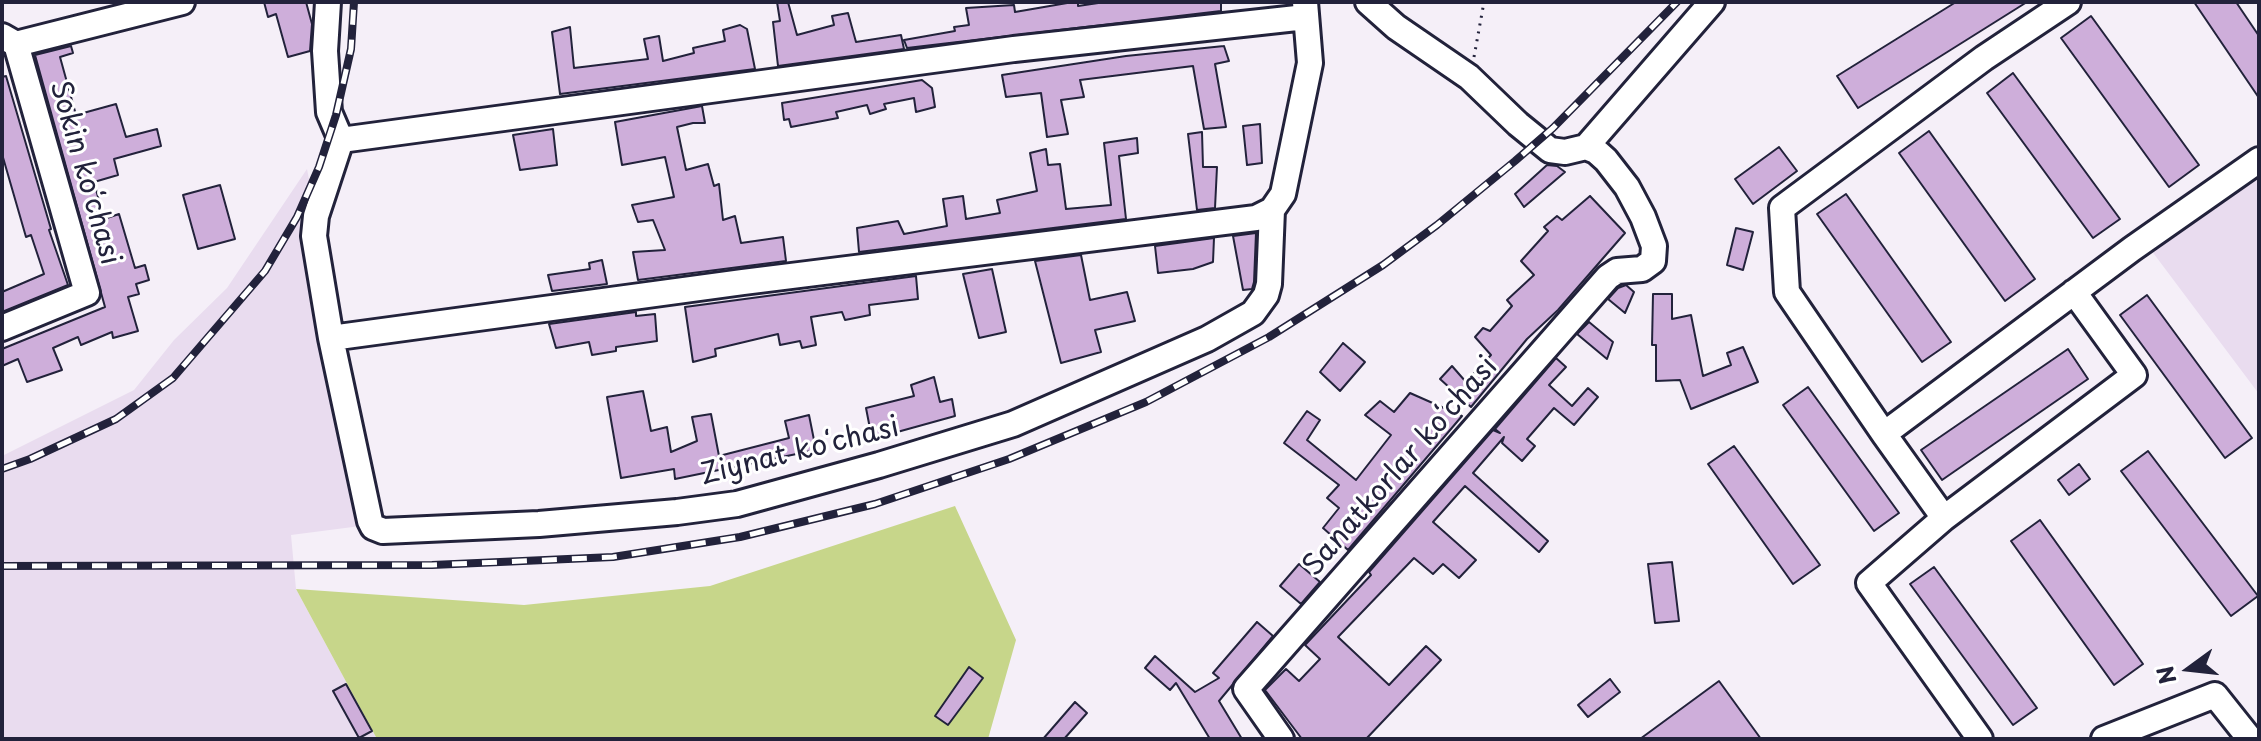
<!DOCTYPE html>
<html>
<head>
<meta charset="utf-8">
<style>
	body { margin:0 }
	#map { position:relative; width:2261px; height:741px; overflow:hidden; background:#f5eff8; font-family:"Playpen Sans",sans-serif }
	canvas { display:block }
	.frame { position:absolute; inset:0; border:4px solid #22223b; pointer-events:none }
	.north { position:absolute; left:2149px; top:629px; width:80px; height:80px; -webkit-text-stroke:6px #fff; paint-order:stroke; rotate:255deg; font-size:22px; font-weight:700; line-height:32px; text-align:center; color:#22223b }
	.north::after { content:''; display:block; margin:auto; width:28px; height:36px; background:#22223b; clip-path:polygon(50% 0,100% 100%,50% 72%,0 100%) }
</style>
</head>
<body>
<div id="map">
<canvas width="2261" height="741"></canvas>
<div class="frame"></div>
<div class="north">N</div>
</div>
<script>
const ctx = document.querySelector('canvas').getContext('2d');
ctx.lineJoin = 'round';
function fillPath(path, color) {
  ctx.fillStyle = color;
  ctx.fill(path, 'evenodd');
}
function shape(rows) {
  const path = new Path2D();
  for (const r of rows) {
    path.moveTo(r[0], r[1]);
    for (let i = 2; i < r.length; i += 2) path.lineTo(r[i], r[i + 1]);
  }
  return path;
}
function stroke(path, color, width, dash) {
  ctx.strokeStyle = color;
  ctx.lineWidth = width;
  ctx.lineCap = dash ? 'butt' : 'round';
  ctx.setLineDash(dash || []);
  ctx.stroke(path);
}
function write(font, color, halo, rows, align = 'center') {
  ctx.font = font + ' "Playpen Sans",sans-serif';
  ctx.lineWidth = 6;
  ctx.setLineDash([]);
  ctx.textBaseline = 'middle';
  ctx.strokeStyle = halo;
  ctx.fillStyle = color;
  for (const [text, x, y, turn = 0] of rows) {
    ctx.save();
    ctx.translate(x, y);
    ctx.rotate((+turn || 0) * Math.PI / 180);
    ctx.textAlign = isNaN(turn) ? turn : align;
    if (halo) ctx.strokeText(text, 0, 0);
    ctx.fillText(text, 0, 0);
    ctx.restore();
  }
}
fillPath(shape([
	[307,169,376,524,291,535,296,589,377,739,2,739,2,456,134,390,174,340,227,288],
	[2259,173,2259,394,2151,250]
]), '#e9dcef');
fillPath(shape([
	[955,506,1016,640,988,739,377,739,296,589,524,605,710,586]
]), '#c7d68a');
const building = shape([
	[264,2,306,2,312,24,310,51,288,57,276,14,268,17,264,2],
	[777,2,788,2,797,35,834,25,832,16,848,13,856,42,901,35,904,49,778,66,773,22,780,21,777,2],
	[1073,2,1078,2,1078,6,1105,2,1221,2,1221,11,907,48,904,40,955,31,954,27,969,25,966,8,1014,5,1015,12,1073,2],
	[1956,2,2027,2,1858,108,1837,76,1956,2],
	[2194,2,2236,2,2259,36,2259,98,2194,2],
	[2091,16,2199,165,2169,187,2061,38,2091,16],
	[740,25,747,29,755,69,560,94,552,32,570,27,574,68,648,59,644,39,659,36,663,61,694,53,693,48,725,41,723,30,740,25],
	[71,46,73,53,60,57,76,115,116,104,126,137,157,129,161,146,114,159,118,175,94,182,104,219,119,214,135,268,145,265,149,280,136,284,139,294,128,297,138,331,113,338,112,332,81,345,78,337,53,348,62,370,27,382,18,359,2,366,2,349,105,307,35,55,71,46],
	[1224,46,1229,61,1215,64,1226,127,1204,129,1193,66,1080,80,1084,97,1061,100,1068,134,1047,137,1041,93,1006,97,1002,75,1126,56,1224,46],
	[2013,73,2120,219,2093,238,1987,93,2013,73],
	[6,76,51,229,49,230,68,285,2,312,2,292,44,274,31,235,26,237,2,154,2,77,6,76],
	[922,80,932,88,935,107,916,112,914,98,884,104,886,109,870,114,867,105,836,112,838,118,791,127,789,119,784,120,782,103,922,80],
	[702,106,705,123,693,123,677,127,686,170,708,164,714,186,719,184,723,220,735,216,741,243,783,237,786,261,638,280,633,252,665,250,653,220,638,222,632,205,674,197,665,157,622,165,615,122,702,106],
	[1260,124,1262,163,1247,165,1243,126,1260,124],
	[553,129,557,165,520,170,513,135,553,129],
	[1929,131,2035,279,2005,301,1899,153,1929,131],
	[1202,132,1203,167,1217,167,1215,208,1197,210,1188,134,1202,132],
	[1137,138,1138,153,1119,156,1126,219,859,252,857,228,898,221,904,234,947,226,943,199,963,196,966,219,1000,213,997,200,1037,191,1030,153,1046,149,1048,165,1060,164,1066,209,1111,205,1104,143,1137,138],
	[1779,147,1797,171,1753,204,1735,179,1779,147],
	[1547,165,1557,166,1565,172,1524,207,1515,194,1547,165],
	[220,185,235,239,198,249,183,195,220,185],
	[1846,194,1951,342,1922,362,1817,214,1846,194],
	[1590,196,1625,233,1558,310,1527,339,1471,407,1440,379,1452,366,1466,382,1491,355,1475,337,1483,328,1490,331,1512,306,1507,300,1534,275,1521,261,1548,231,1544,227,1557,216,1562,220,1590,196],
	[1736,228,1753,232,1743,270,1727,265,1736,228],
	[1256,233,1254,282,1252,289,1243,290,1233,236,1256,233],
	[1214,238,1213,262,1193,269,1158,273,1155,246,1214,238],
	[1081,255,1090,300,1127,292,1135,321,1095,330,1101,352,1061,363,1035,261,1081,255],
	[602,260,607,284,552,291,548,275,590,269,589,263,602,260],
	[992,269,1006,332,979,338,963,274,992,269],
	[916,276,918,299,869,305,870,315,845,320,842,312,811,317,816,345,802,348,800,341,780,345,778,334,715,349,716,356,693,362,685,307,916,276],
	[1626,285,1634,292,1625,313,1608,299,1618,288,1626,285],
	[1653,294,1672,294,1672,319,1691,315,1703,376,1731,365,1727,353,1743,347,1758,382,1691,409,1680,380,1656,381,1656,345,1652,345,1653,294],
	[2147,295,2252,438,2225,458,2120,315,2147,295],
	[636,312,636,316,655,314,657,341,616,347,616,351,592,355,589,342,556,348,549,324,636,312],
	[1589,322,1613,342,1607,359,1577,334,1589,322],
	[1343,343,1365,362,1340,391,1320,372,1343,343],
	[2068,349,2088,379,1942,480,1921,450,2068,349],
	[1556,358,1566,367,1549,385,1572,406,1588,388,1598,397,1574,425,1554,408,1527,439,1535,446,1522,461,1502,443,1504,437,1473,473,1548,541,1539,552,1465,486,1433,522,1476,560,1459,578,1443,564,1433,574,1414,558,1338,637,1389,685,1426,646,1441,660,1366,739,1302,739,1265,690,1286,669,1299,681,1320,659,1305,645,1371,575,1369,572,1493,430,1500,433,1495,429,1556,358],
	[934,377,940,402,952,399,955,416,872,439,866,408,914,396,911,385,934,377],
	[1808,387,1899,513,1874,531,1783,405,1808,387],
	[643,391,651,431,667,427,671,452,697,441,692,417,711,414,719,456,789,438,785,421,809,415,816,450,675,479,674,469,621,478,607,397,643,391],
	[1410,393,1462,416,1348,550,1323,528,1339,508,1327,498,1339,485,1284,443,1307,411,1320,420,1307,440,1356,480,1391,435,1365,415,1380,401,1394,412,1410,393],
	[1734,446,1820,565,1793,584,1708,464,1734,446],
	[2148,451,2258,596,2231,616,2121,471,2148,451],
	[2079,464,2090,479,2069,495,2058,480,2079,464],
	[2040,520,2143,664,2114,685,2011,541,2040,520],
	[1672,562,1679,621,1655,623,1648,564,1672,562],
	[1299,564,1320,582,1301,604,1280,586,1299,564],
	[1934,567,2037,708,2013,725,1910,584,1934,567],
	[1257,622,1273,636,1219,701,1242,739,1210,739,1176,683,1170,690,1145,668,1155,656,1195,692,1219,678,1213,673,1257,622],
	[969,667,983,678,948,725,935,716,969,667],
	[1610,679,1620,692,1588,717,1578,705,1610,679],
	[1719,681,1761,739,1640,739,1719,681],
	[346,684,372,731,359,738,333,691,346,684],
	[1075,702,1087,713,1064,739,1043,739,1075,702]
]);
fillPath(building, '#ceaeda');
stroke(building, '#22223b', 2);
const minor = shape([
	[328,2,325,51,329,112,341,140],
	[2068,2,1984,58,1782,208,1787,292,1884,434,2132,249,2259,160],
	[2,36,16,44,87,293,2,328],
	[16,44,182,2],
	[341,140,316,216,314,236,331,338,370,521,373,527,383,531,539,524,677,512,737,504,879,465,1013,424,1207,339,1253,313,1266,295,1269,284,1272,210],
	[341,140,1014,49,1306,17],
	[1586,147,1712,2],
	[331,338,743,282,1256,218,1272,210,1283,194,1310,63,1305,2],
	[1884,434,1944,518,2134,375,2074,292],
	[1944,518,1869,583,1980,739],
	[1281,739,1246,689,1608,277,1617,271,1642,269,1653,261,1654,246,1643,217,1627,187,1606,160,1596,151,1586,147,1565,152,1550,150,1518,124,1469,77,1396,27,1368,2],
	[2104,739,2215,695,2250,739]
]);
stroke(minor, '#22223b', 30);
stroke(shape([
	[1474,57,1484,2]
]), '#22223b', 3, [2, 6]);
stroke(minor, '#fff', 24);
const rail = shape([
	[2,469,30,459,116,419,173,378,265,271,297,217,319,167,336,115,351,49,354,2],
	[2,566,432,565,613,557,740,537,875,504,1009,459,1146,402,1269,337,1383,265,1437,225,1515,161,1553,128,1677,2]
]);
stroke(rail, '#22223b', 8);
stroke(rail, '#fff', 5, [15]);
write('28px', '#22223b', '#fff', [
	["Sokin koʻchasi",84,173,74],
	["Ziynat koʻchasi",800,452,-14],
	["Sanatkorlar koʻchasi",1401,467,-49]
]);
</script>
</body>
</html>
